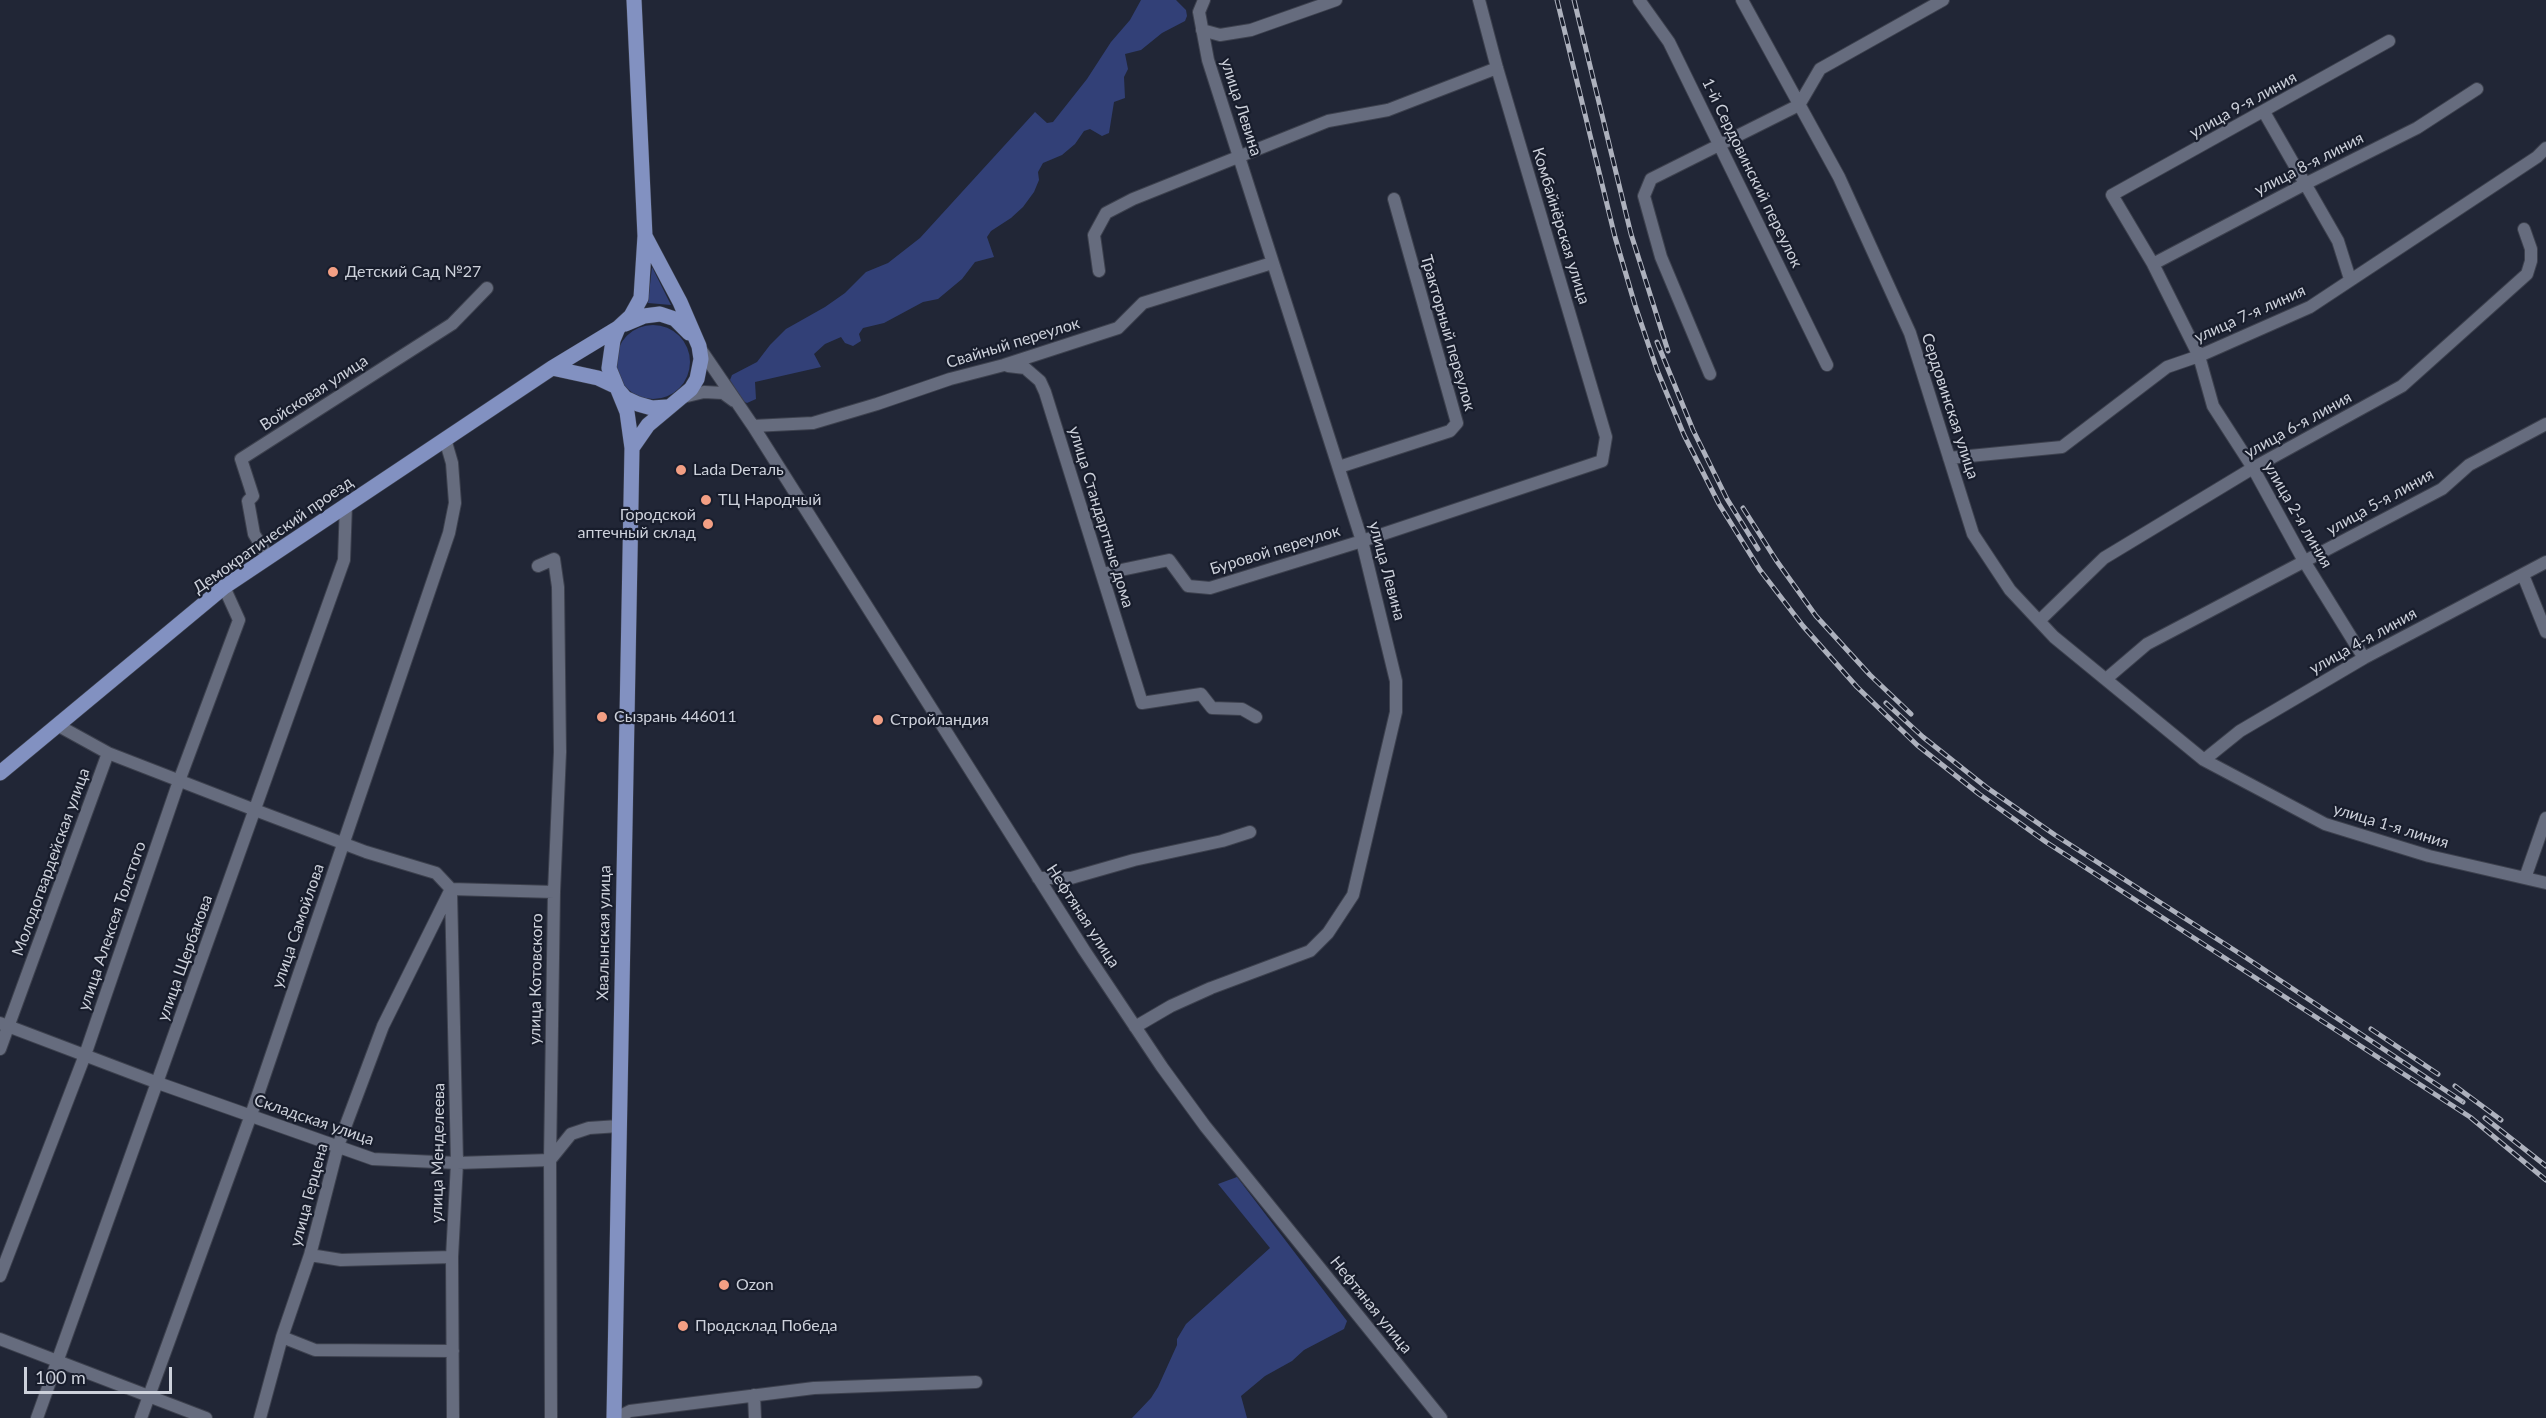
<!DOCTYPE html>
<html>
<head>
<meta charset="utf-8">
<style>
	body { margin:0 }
	#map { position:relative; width:2546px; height:1418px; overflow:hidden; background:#212636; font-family:Lato,sans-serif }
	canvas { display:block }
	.scale { position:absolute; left:24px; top:1367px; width:148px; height:27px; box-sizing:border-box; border:3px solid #cdd1db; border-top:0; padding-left:8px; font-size:18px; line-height:21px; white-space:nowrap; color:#cdd1db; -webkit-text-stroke:4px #181d2c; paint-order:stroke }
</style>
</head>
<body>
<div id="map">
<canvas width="2546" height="1418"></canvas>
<div class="scale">100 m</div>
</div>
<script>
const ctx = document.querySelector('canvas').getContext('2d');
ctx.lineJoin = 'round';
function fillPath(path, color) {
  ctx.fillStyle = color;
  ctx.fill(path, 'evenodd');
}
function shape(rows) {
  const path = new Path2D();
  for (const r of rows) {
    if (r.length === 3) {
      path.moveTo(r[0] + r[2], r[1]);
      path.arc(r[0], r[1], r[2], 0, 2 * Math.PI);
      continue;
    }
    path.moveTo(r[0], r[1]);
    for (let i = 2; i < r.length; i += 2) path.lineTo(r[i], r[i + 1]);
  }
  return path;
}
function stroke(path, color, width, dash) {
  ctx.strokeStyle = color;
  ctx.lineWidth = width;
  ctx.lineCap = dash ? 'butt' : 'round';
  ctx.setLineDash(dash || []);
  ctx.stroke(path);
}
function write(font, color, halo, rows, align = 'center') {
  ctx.font = font + ' Lato,sans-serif';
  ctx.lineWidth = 4.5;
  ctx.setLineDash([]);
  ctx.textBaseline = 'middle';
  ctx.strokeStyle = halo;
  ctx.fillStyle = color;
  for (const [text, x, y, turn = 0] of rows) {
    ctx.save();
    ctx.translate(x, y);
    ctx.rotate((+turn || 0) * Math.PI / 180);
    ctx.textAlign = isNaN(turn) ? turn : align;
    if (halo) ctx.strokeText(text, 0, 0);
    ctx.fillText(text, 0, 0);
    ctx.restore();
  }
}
fillPath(shape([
	[1141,0,1176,0,1186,10,1187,16,1185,21,1162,33,1141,50,1125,54,1128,69,1124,77,1125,98,1114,102,1109,133,1102,136,1090,129,1084,131,1075,144,1062,155,1043,163,1038,172,1039,180,1034,192,1023,207,1011,218,991,231,987,237,994,257,975,262,962,279,938,299,923,302,884,323,863,328,859,334,861,341,853,346,845,343,841,337,825,344,814,354,821,367,755,382,756,399,747,403,743,401,730,380,732,375,757,362,770,345,786,329,825,307,845,293,866,272,888,263,920,238,1035,112,1047,123,1053,122,1087,79,1111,42,1130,20],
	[652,267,671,305,648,303],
	[653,362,37],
	[1237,1177,1347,1321,1344,1329,1304,1350,1292,1361,1265,1376,1241,1396,1247,1418,1132,1418,1151,1398,1158,1387,1177,1345,1177,1339,1186,1324,1270,1248,1218,1184]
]), '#324077');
const minor = shape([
	[1639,0,1669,42,1827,365],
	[1742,0,1839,177,1910,333,1973,534,2010,590,2054,637,2204,760,2325,824,2429,856,2546,883],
	[1202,30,1220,35,1251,30,1336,0],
	[2264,112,2338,241,2350,279],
	[2153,264,2305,184,2417,128,2477,89],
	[1099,271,1094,235,1106,213,1133,199,1328,121,1388,110,1497,68],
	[699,347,753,426,1084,950,1162,1067,1205,1126,1441,1418],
	[1008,366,1025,368,1040,381,1045,392,1142,703,1201,694,1212,708,1242,709,1256,717],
	[1710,374,1661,257,1644,196,1651,179,1799,105,1820,69,1943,0],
	[683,397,704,392,723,393,734,401],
	[753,426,813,423,877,404,950,379,1004,365,1118,328,1143,303,1272,263],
	[1949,458,2062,447,2167,367,2199,356,2310,307,2537,157,2546,148],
	[1339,467,1450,431,1457,423,1394,199],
	[268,557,254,534,248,501,253,496,241,459,452,324,487,288],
	[538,566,554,559,558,587,560,752,554,892,550,1160,551,1418],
	[1102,574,1169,560,1188,586,1210,588,1362,541,1602,461,1606,437,1497,68,1479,0],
	[2523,575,2546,632],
	[2039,621,2104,558,2253,468,2402,386,2527,274,2531,261,2531,249,2524,229],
	[2364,658,2304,561,2253,468,2213,406,2199,356,2153,264,2112,195,2389,41],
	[2106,679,2147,644,2442,489,2469,465,2546,424],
	[59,726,108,753,255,810,366,852,436,873,451,889,554,892],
	[2204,760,2240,731,2364,658,2546,562],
	[1038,878,1071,878,1134,860,1222,841,1250,832],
	[2525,878,2546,818],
	[451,891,457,1163,452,1257,453,1418],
	[0,1023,158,1083,373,1159,457,1163,550,1160,571,1134,589,1128,619,1126],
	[1135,1027,1171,1006,1211,988,1310,951,1328,933,1353,895,1396,712,1396,681,1362,541,1208,60,1199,12,1204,0],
	[0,1049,108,753],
	[310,1255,341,1260,452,1257],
	[0,1276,85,1055,179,781,239,620,224,587],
	[282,1337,315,1350,453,1351],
	[0,1339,206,1418],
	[754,1395,755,1418],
	[37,1418,344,560,346,504],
	[141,1418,251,1115,449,533,455,503,452,463,445,439],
	[260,1418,282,1337,310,1255,338,1146,383,1026,451,889],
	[616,1418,630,1411,814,1388,976,1382]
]);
const major = shape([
	[625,324,644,316,660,314,675,319,689,333],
	[552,368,598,378,615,386],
	[619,391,625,398,638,404,652,408,667,407],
	[632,448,648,425,691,389,697,379,701,359,699,346,680,302,645,236],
	[0,773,224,587,552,368,618,328,631,316,641,298,645,236,634,0],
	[614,1418,632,448,627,412,609,368,613,340,618,328]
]);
stroke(minor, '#3d414e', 14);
stroke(major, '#3d414e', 16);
stroke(minor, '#666c7e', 12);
stroke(major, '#8291c1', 15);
const rail = shape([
	[1557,0,1615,237,1635,305,1657,370,1684,435,1719,504,1760,570,1803,626,1857,687,1917,745,1979,794,2046,842,2470,1117,2546,1180],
	[1574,0,1631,234,1668,351],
	[1657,342,1693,430,1727,499,1758,549],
	[1743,508,1776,560,1816,616,1870,675,1911,714],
	[1886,703,1923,737,1986,787,2055,835,2242,955,2463,1102],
	[2371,1029,2438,1074],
	[2455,1086,2501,1120],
	[2485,1118,2546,1166]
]);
stroke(rail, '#adb1bd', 5);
stroke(rail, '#181d2c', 3, [9]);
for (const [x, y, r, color] of [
	[333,272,6,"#f39f84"],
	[681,470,6,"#f39f84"],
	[706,500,6,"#f39f84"],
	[708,524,6,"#f39f84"],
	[602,717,6,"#f39f84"],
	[878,720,6,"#f39f84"],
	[724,1285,6,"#f39f84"],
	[683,1326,6,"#f39f84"]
]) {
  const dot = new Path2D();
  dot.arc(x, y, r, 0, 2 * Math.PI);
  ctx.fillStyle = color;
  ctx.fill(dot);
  stroke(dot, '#181d2c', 2);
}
write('16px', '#cdd1db', '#181d2c', [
	["улица 9-я линия",2243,105,-29],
	["улица Левина",1241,107,72],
	["улица 8-я линия",2309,164,-27],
	["1-й Сердовинский переулок",1752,173,64],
	["Комбайнёрская улица",1561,226,73],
	["улица 7-я линия",2250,314,-24],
	["Тракторный переулок",1448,333,74],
	["Свайный переулок",1013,343,-17],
	["Войсковая улица",314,393,-33],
	["Сердовинская улица",1950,406,72],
	["улица 6-я линия",2298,425,-29],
	["улица 5-я линия",2380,502,-29],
	["улица 2-я линия",2298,515,60],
	["улица Стандартные дома",1101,517,73],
	["Демократический проезд",273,535,-35],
	["Буровой переулок",1275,550,-17],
	["улица Левина",1387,571,75],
	["улица 4-я линия",2363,641,-29],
	["улица 1-я линия",2391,826,17],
	["Молодогвардейская улица",51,862,-70],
	["Нефтяная улица",1083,916,57],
	["улица Алексея Толстого",112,926,-71],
	["улица Самойлова",298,926,-71],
	["Хвалынская улица",604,933,-89],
	["улица Щербакова",185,958,-70],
	["улица Котовского",536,979,-89],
	["Складская улица",314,1120,19],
	["улица Менделеева",438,1153,-89],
	["улица Герцена",309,1195,-75],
	["Нефтяная улица",1371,1305,51]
]);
write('16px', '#cdd1db', '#181d2c', [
	["Детский Сад №27",345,272],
	["Lada Dеталь",693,470],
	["ТЦ Народный",718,500],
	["Городской",696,515,"right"],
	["аптечный склад",696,533,"right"],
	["Сызрань 446011",614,717],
	["Стройландия",890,720],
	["Ozon",736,1285],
	["Продсклад Победа",695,1326]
], 'left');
</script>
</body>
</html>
